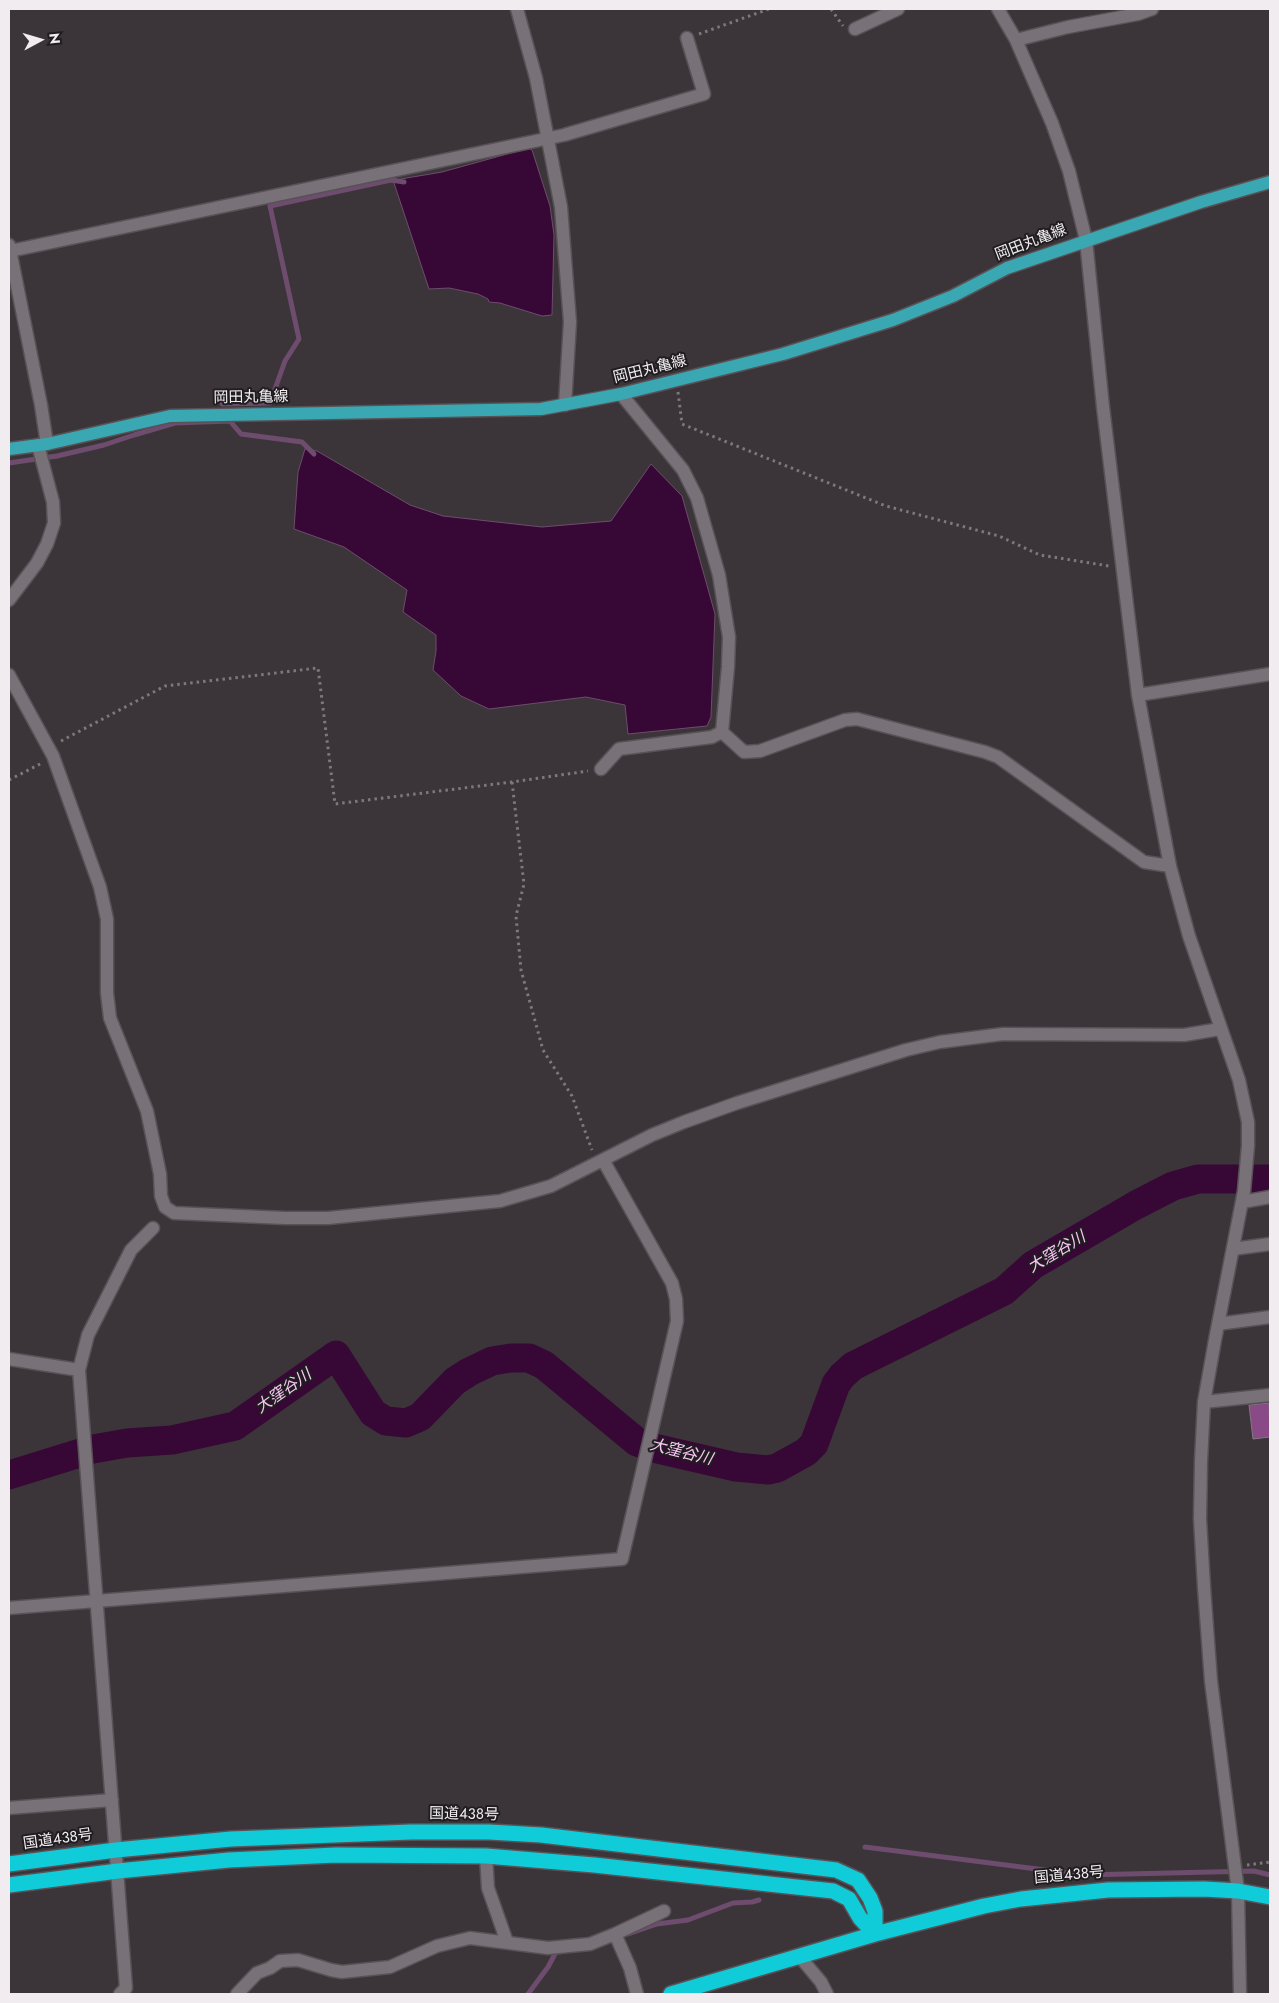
<!DOCTYPE html>
<html>
<head>
<meta charset="utf-8">
<style>
	body { margin:0 }
	#map { position:relative; width:1279px; height:2003px; overflow:hidden; background:#3b353a; font-family:Jost,sans-serif }
	canvas { display:block }
	.frame { position:absolute; inset:0; border:10px solid #f0ecf0; pointer-events:none }
	.north { position:absolute; left:15px; top:15px; width:50px; height:50px; -webkit-text-stroke:4px #201d20; paint-order:stroke; rotate:84deg; font-size:14px; font-weight:700; line-height:20px; text-align:center; color:#f0ecf0 }
	.north::after { content:''; display:block; margin:auto; width:18px; height:22px; background:#f0ecf0; clip-path:polygon(50% 0,100% 100%,50% 72%,0 100%) }
</style>
</head>
<body>
<div id="map">
<canvas width="1279" height="2003"></canvas>
<div class="frame"></div>
<div class="north">N</div>
</div>
<script>
const ctx = document.querySelector('canvas').getContext('2d');
ctx.lineJoin = 'round';
function fillPath(path, color) {
  ctx.fillStyle = color;
  ctx.fill(path, 'evenodd');
}
function shape(rows) {
  const path = new Path2D();
  for (const r of rows) {
    path.moveTo(r[0], r[1]);
    for (let i = 2; i < r.length; i += 2) path.lineTo(r[i], r[i + 1]);
  }
  return path;
}
function stroke(path, color, width, dash) {
  ctx.strokeStyle = color;
  ctx.lineWidth = width;
  ctx.lineCap = dash ? 'butt' : 'round';
  ctx.setLineDash(dash || []);
  ctx.stroke(path);
}
function write(font, color, halo, rows, align = 'center') {
  ctx.font = font + ' Jost,"Noto Sans JP",sans-serif';
  ctx.lineWidth = 4;
  ctx.setLineDash([]);
  ctx.textBaseline = 'middle';
  ctx.strokeStyle = halo;
  ctx.fillStyle = color;
  for (const [text, x, y, turn = 0] of rows) {
    ctx.save();
    ctx.translate(x, y);
    ctx.rotate((+turn || 0) * Math.PI / 180);
    ctx.textAlign = isNaN(turn) ? turn : align;
    if (halo) ctx.strokeText(text, 0, 0);
    ctx.fillText(text, 0, 0);
    ctx.restore();
  }
}
const water = shape([
	[529,148,532,150,550,206,554,235,552,315,542,316,500,303,489,302,488,299,478,294,449,288,429,289,394,183,401,179,442,172,529,148],
	[305,449,317,451,410,505,443,516,542,527,611,521,651,464,682,496,715,614,711,717,707,726,628,734,625,705,586,697,489,709,461,696,433,670,436,651,436,635,403,612,407,590,344,547,294,529,298,472,305,449]
]);
fillPath(water, '#370835');
stroke(water, '#6e4c6d', 1);
stroke(shape([
	[222,404,270,403,285,361,299,339,270,206,391,180,404,182],
	[9,463,57,456,104,445,134,435,175,423,230,421,241,434,302,442,314,454],
	[865,1847,1084,1875,1254,1871,1270,1875],
	[628,1934,657,1924,688,1920,733,1903,752,1902,759,1900],
	[528,1994,548,1967,556,1952,560,1952]
]), '#6e4c6d', 5);
stroke(shape([
	[9,1475,93,1449,127,1443,172,1440,235,1426,336,1355,373,1413,386,1421,406,1423,420,1417,455,1381,469,1372,492,1361,511,1358,529,1358,544,1365,637,1442,658,1449,736,1467,768,1470,777,1468,806,1452,814,1444,836,1384,842,1376,853,1366,1004,1291,1033,1265,1136,1205,1173,1186,1198,1179,1270,1179]
]), '#370835', 29);
const building = shape([
	[1269,1403,1270,1437,1253,1439,1249,1405,1269,1403]
]);
fillPath(building, '#8a4a87');
stroke(building, '#80797f', 1);
const minor = shape([
	[517,9,536,78,561,207,570,322,565,405],
	[998,9,1016,40,1052,123,1069,171,1086,240,1103,407,1138,695,1170,866,1189,936,1239,1080,1248,1122,1248,1146,1244,1191,1215,1340,1204,1402,1201,1461,1200,1519,1204,1587,1211,1681,1238,1891,1240,1994],
	[855,29,898,9],
	[1016,40,1068,27,1138,14,1152,9],
	[9,245,41,405,47,444],
	[10,251,564,135,704,94,687,38],
	[621,394,683,470,697,498,719,575,729,637,728,667,722,732],
	[9,600,37,563,47,544,54,523,53,502,38,445],
	[9,675,53,756,100,887,107,919,107,993,110,1018,147,1111,160,1174,161,1196,165,1207,174,1213,285,1218,328,1218,500,1201,551,1186,652,1135,684,1122,737,1103,906,1050,940,1042,1003,1034,1184,1035,1220,1029],
	[1138,695,1270,674],
	[722,732,744,752,760,751,845,720,857,719,985,752,998,757,1144,862,1170,866],
	[601,769,619,749,712,737,722,732],
	[1242,1202,1270,1197],
	[1233,1249,1270,1244],
	[1218,1324,1270,1317],
	[9,1359,79,1370],
	[1204,1402,1270,1395],
	[9,1608,622,1559,677,1321,676,1299,672,1283,603,1160],
	[9,1808,112,1800],
	[486,1856,488,1888,507,1942],
	[615,1934,664,1911],
	[800,1957,821,1982,827,1994],
	[120,1994,126,1988,79,1370,88,1335,131,1250,153,1228],
	[237,1994,257,1973,270,1968,280,1961,298,1960,331,1970,342,1972,390,1967,437,1946,470,1938,548,1948,590,1944,615,1934,630,1968,637,1994]
]);
const major = shape([
	[9,449,47,444,170,416,541,409,621,394,783,354,893,320,953,296,1007,268,1201,202,1270,182]
]);
const highway = shape([
	[9,1864,116,1850,231,1839,411,1832,489,1832,541,1835,836,1870,858,1880,870,1898,875,1911,875,1934],
	[9,1885,118,1871,229,1860,336,1855,486,1856,594,1865,833,1891,849,1899,860,1918,875,1934],
	[671,1994,875,1934,984,1906,1021,1899,1108,1890,1204,1889,1238,1891,1270,1897]
]);
stroke(minor, '#585257', 15);
stroke(major, '#585257', 15);
stroke(highway, '#585257', 18);
stroke(shape([
	[831,9,843,26],
	[699,34,769,9],
	[678,392,682,424,886,506,999,536,1040,555,1109,566],
	[61,741,165,686,318,668,335,804,512,782,588,771],
	[9,780,42,763],
	[512,782,524,884,516,916,521,970,543,1050,572,1096,592,1150],
	[1247,1865,1270,1862]
]), '#7d787d', 3, [2.5, 4]);
stroke(minor, '#787178', 12);
stroke(major, '#39a8b2', 12);
stroke(highway, '#0fccd8', 15);
write('15px', '#f0ecf0', '#201d20', [
	["岡田丸亀線",1031,243,-21],
	["岡田丸亀線",650,370,-14],
	["岡田丸亀線",251,398,-1],
	["国道438号",464,1815,1],
	["国道438号",58,1840,-8],
	["国道438号",1069,1876,-5]
]);
write('italic 16px', '#fdc6f8', '#201d20', [
	["大窪谷川",1057,1253,-31],
	["大窪谷川",284,1392,-35],
	["大窪谷川",681,1453,14]
]);
</script>
</body>
</html>
